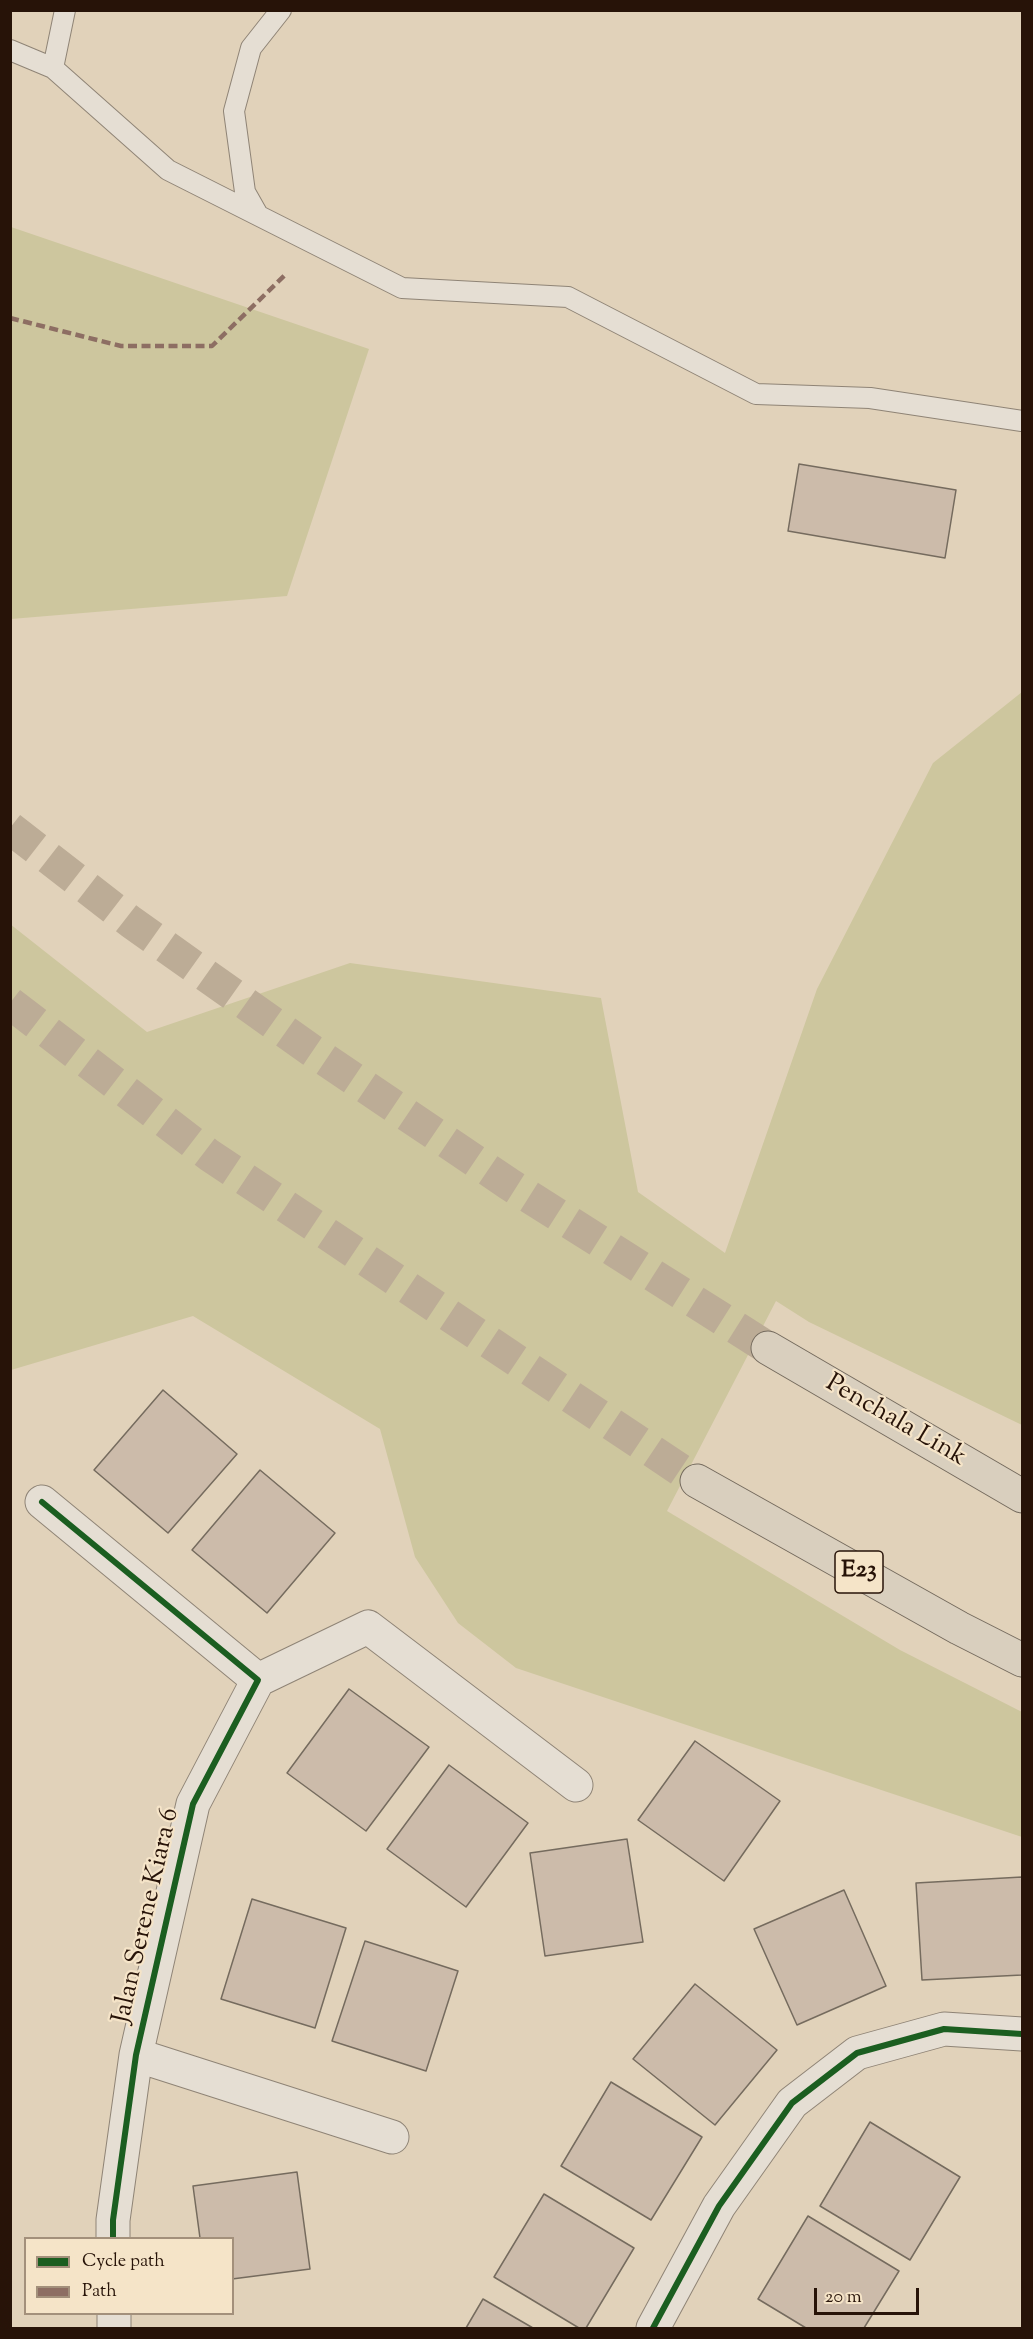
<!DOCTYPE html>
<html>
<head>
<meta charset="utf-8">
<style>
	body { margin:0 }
	#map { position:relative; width:1033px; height:2339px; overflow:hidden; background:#e1d2ba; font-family:"Sorts Mill Goudy",serif }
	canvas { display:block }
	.frame { position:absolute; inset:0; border:12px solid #271308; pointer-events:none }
	.legend { position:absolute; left:24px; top:2237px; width:210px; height:78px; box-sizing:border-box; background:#f5e4c8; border:2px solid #a3907b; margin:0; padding:8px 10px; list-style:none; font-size:18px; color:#271308 }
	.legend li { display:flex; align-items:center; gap:12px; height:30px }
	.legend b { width:30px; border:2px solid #a3907b }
	.scale { position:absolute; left:814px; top:2288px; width:105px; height:27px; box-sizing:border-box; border:3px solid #271308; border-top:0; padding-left:8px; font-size:18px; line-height:21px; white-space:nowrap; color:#271308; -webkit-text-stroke:4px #f5e4c8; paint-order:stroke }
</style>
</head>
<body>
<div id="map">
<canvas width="1033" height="2339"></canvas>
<div class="frame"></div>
<ul class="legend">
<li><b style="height:8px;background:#1b5e20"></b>Cycle path</li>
<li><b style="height:8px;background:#8d6e63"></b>Path</li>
</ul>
<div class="scale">20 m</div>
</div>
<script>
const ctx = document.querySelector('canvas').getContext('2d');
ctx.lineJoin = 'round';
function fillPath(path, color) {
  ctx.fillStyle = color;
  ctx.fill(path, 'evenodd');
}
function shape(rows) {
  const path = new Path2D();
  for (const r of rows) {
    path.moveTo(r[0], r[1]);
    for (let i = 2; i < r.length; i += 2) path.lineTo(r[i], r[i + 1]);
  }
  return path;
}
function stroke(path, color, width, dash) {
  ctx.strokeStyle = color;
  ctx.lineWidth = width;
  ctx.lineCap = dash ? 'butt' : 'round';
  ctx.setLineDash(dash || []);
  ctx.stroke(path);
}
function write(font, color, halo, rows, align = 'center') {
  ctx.font = font + ' "Sorts Mill Goudy",serif';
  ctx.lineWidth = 4.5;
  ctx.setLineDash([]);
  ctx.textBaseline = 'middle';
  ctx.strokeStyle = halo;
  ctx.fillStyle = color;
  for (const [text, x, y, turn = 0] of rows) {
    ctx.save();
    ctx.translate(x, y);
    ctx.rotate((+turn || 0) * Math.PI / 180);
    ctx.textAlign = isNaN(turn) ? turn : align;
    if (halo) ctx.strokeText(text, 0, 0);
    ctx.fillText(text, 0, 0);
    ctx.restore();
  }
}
fillPath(shape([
	[11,227,369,349,287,596,11,619],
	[1022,692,1022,1425,809,1322,776,1301,667,1511,900,1650,1022,1712,1022,1837,516,1668,458,1623,415,1557,380,1429,193,1316,11,1370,10,924,147,1032,350,963,601,998,638,1192,725,1253,817,989,933,763]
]), '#cdc69e');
const building = shape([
	[799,464,956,490,945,558,788,531,799,464],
	[163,1390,237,1454,168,1533,94,1470,163,1390],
	[260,1470,335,1533,267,1613,192,1550,260,1470],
	[349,1689,429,1747,366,1831,287,1773,349,1689],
	[695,1741,780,1801,724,1881,638,1820,695,1741],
	[449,1765,528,1823,466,1907,387,1849,449,1765],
	[627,1839,643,1942,545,1956,530,1853,627,1839],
	[1022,1877,1022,1975,922,1980,916,1883,1022,1877],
	[844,1890,886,1986,797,2025,754,1929,844,1890],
	[252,1899,346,1928,315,2028,221,1999,252,1899],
	[365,1941,458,1971,426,2071,332,2041,365,1941],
	[695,1984,777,2050,715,2125,633,2059,695,1984],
	[611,2082,702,2137,651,2220,561,2166,611,2082],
	[870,2122,960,2177,910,2260,820,2206,870,2122],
	[297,2172,310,2269,232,2279,232,2238,200,2238,193,2186,297,2172],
	[544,2194,634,2248,586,2328,579,2328,494,2277,544,2194],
	[808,2216,899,2271,864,2328,806,2328,758,2299,808,2216],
	[483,2299,533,2328,466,2328,483,2299]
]);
fillPath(building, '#cba');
stroke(building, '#756b5e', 1.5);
stroke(shape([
	[10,828,131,922,311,1050,509,1184,768,1348],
	[10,1003,209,1155,697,1481]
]), '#bcac96', 33, [33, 16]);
const lane = shape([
	[65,10,53,68,168,170,402,288,568,297,756,394,870,398,1022,421],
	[10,50,53,68],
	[258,215,245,192,234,111,251,48,281,10]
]);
const street = shape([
	[42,1502,258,1680,193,1804,136,2055,113,2220,113,2238],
	[258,1680,368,1627,576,1785],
	[136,2055,392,2137],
	[114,2314,114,2328],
	[653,2328,719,2206,792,2103,857,2053,944,2029,1022,2034]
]);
const highway = shape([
	[768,1348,1022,1496],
	[697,1481,959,1628,1022,1660]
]);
stroke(lane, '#8f8476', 22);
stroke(street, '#8f8476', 35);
stroke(highway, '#756b5e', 35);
stroke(lane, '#e5ded3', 20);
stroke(street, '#e5ded3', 33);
stroke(highway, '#d9cfbe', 33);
stroke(shape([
	[10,318,121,346,212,346,285,275]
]), '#8d6e63', 4.5, [9, 4.5]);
stroke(shape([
	[42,1502,258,1680,193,1804,136,2055,113,2220,113,2238],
	[653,2328,719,2206,792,2103,857,2053,944,2029,1022,2034]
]), '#1b5e20', 6);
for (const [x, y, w] of [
	[859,1572,48]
]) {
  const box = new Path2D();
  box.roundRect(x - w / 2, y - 21, w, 42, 4.5);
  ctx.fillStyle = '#f5e4c8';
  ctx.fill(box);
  stroke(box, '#271308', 1.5);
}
write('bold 24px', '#271308', null, [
	["E23",859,1572]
]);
write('26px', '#271308', '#f5e4c8', [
	["Penchala Link",895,1422,30],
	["Jalan Serene Kiara 6",148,1916,-77]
]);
</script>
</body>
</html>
